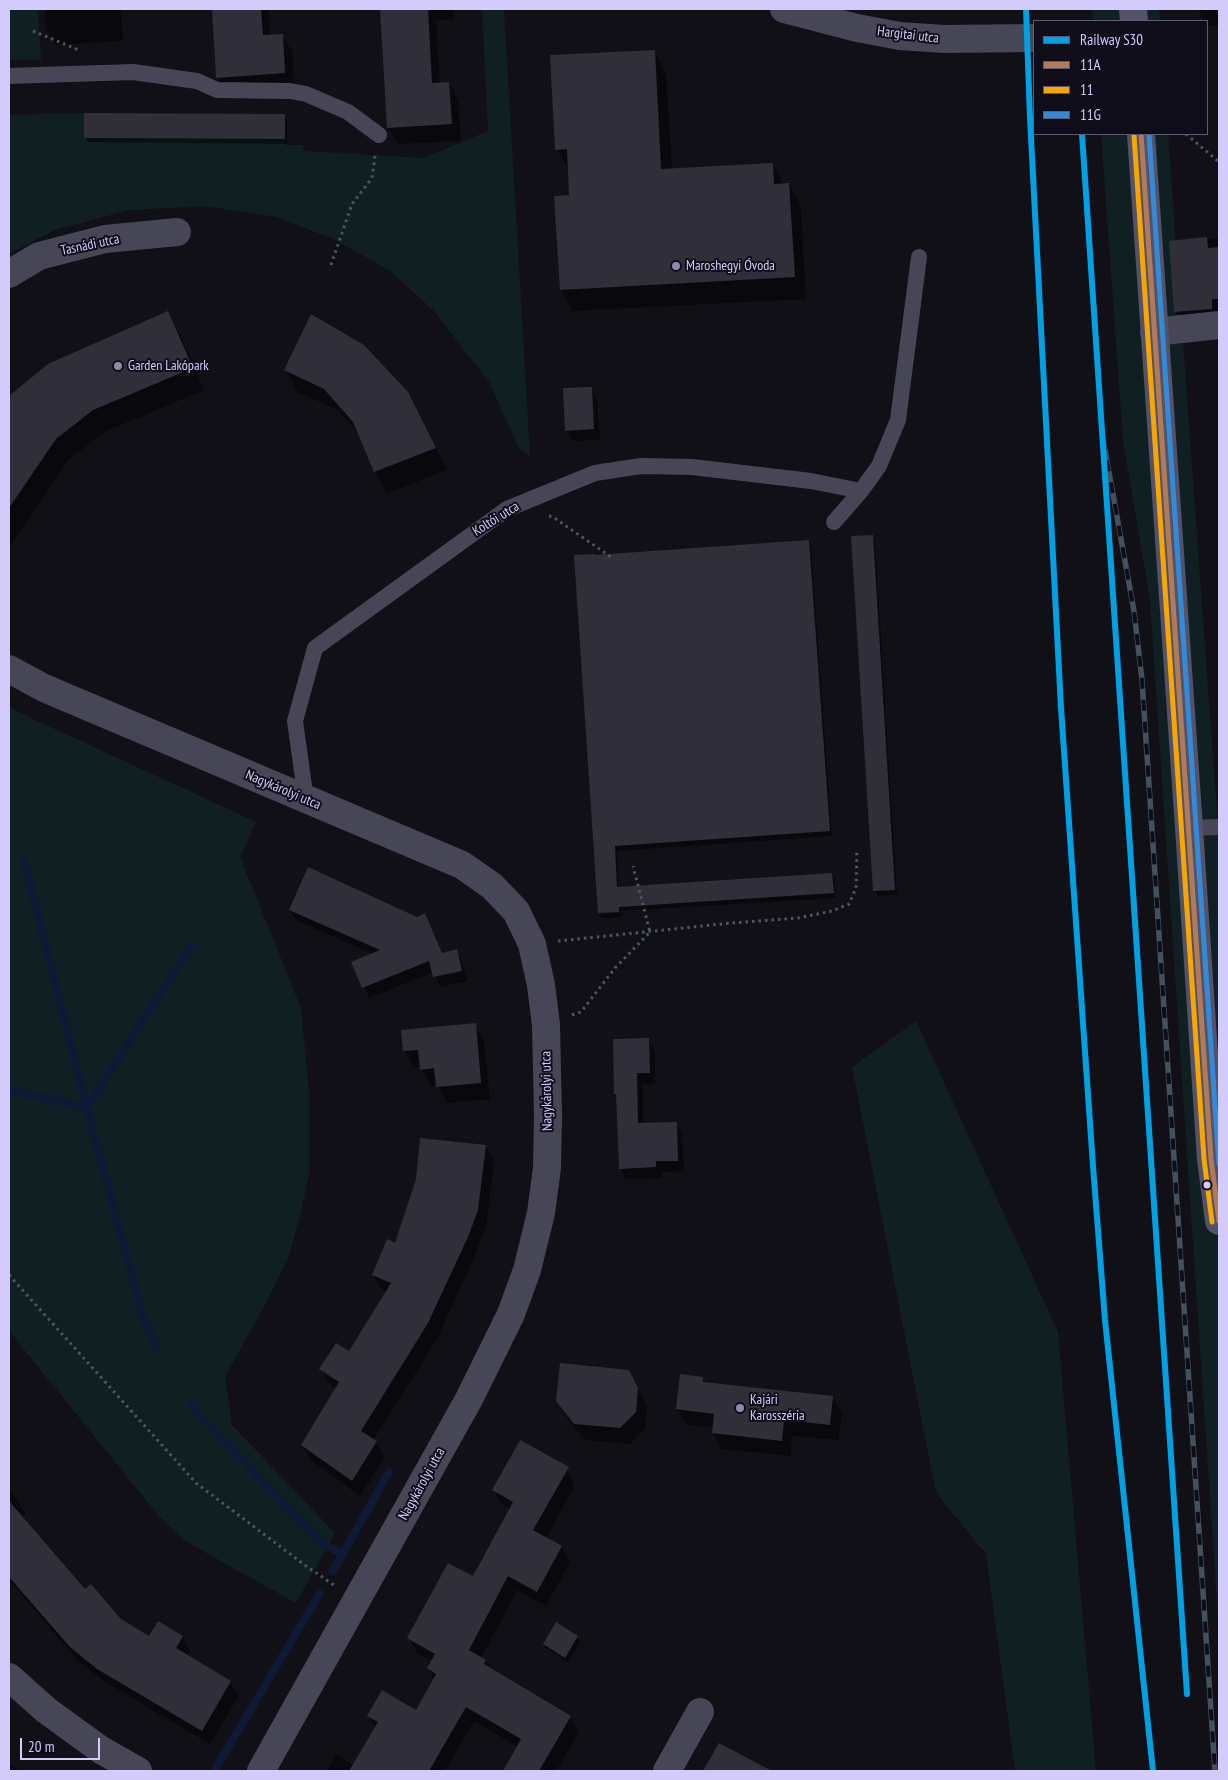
<!DOCTYPE html>
<html>
<head>
<meta charset="utf-8">
<style>
	body { margin:0 }
	#map { position:relative; width:1228px; height:1780px; overflow:hidden; background:#111017; font-family:"PT Sans Narrow",sans-serif }
	canvas { display:block }
	.frame { position:absolute; inset:0; border:10px solid #d3cbfa; pointer-events:none }
	.legend { position:absolute; left:1033px; top:20px; width:175px; height:115px; box-sizing:border-box; background:#100d1a; border:1px solid #5e5974; margin:0; padding:6px 9px; list-style:none; font-size:15px; color:#d3cbfa }
	.legend li { display:flex; align-items:center; gap:10px; height:25px }
	.legend b { width:25px; border:1px solid #5e5974 }
	.scale { position:absolute; left:20px; top:1738px; width:80px; height:22px; box-sizing:border-box; border:2px solid #d3cbfa; border-top:0; padding-left:6px; font-size:15px; line-height:18px; white-space:nowrap; color:#d3cbfa; -webkit-text-stroke:4px #100d1a; paint-order:stroke }
</style>
</head>
<body>
<div id="map">
<canvas width="1228" height="1780"></canvas>
<div class="frame"></div>
<ul class="legend">
<li><b style="height:6px;background:#00a0e3"></b>Railway S30</li>
<li><b style="height:6px;background:#b07c57"></b>11A</li>
<li><b style="height:6px;background:#f7a600"></b>11</li>
<li><b style="height:6px;background:#338bd7"></b>11G</li>
</ul>
<div class="scale">20 m</div>
</div>
<script>
const ctx = document.querySelector('canvas').getContext('2d');
ctx.lineJoin = 'round';
function fillPath(path, color) {
  ctx.fillStyle = color;
  ctx.fill(path, 'evenodd');
}
function shape(rows) {
  const path = new Path2D();
  for (const r of rows) {
    path.moveTo(r[0], r[1]);
    for (let i = 2; i < r.length; i += 2) path.lineTo(r[i], r[i + 1]);
  }
  return path;
}
function stroke(path, color, width, dash) {
  ctx.strokeStyle = color;
  ctx.lineWidth = width;
  ctx.lineCap = dash ? 'butt' : 'round';
  ctx.setLineDash(dash || []);
  ctx.stroke(path);
}
function write(font, color, halo, rows, align = 'center') {
  ctx.font = font + ' "PT Sans Narrow",sans-serif';
  ctx.lineWidth = 4;
  ctx.setLineDash([]);
  ctx.textBaseline = 'middle';
  ctx.strokeStyle = halo;
  ctx.fillStyle = color;
  for (const [text, x, y, turn = 0] of rows) {
    ctx.save();
    ctx.translate(x, y);
    ctx.rotate((+turn || 0) * Math.PI / 180);
    ctx.textAlign = isNaN(turn) ? turn : align;
    if (halo) ctx.strokeText(text, 0, 0);
    ctx.fillText(text, 0, 0);
    ctx.restore();
  }
}
fillPath(shape([
	[9,9,38,9,41,60,9,60],
	[482,9,504,9,530,456,519,448,489,382,435,312,389,270,333,239,277,217,204,206,129,210,55,230,9,254,9,115,84,113,84,138,285,139,285,145,303,145,304,151,424,158,488,131],
	[1092,9,1159,9,1160,21,1093,21],
	[1101,134,1168,134,1219,840,1219,1632,1150,601,1123,441],
	[9,706,18,712,256,822,240,857,301,1008,309,1092,309,1174,301,1212,289,1256,267,1301,225,1377,232,1425,335,1533,296,1603,185,1541,158,1515,9,1331],
	[916,1021,1058,1332,1096,1771,1015,1771,986,1554,936,1493,852,1067]
]), '#102022');
fillPath(shape([
	[45,9,121,9,123,41,56,45,46,29],
	[213,9,269,9,270,36,282,35,292,51,294,89,227,94,217,77],
	[382,9,454,9,454,19,436,20,440,84,449,83,458,100,461,141,398,144,388,128],
	[1198,9,1219,9,1219,26,1208,26],
	[654,51,666,73,672,170,772,164,784,184,789,184,801,206,806,299,573,311,561,290,570,196,569,171,557,149],
	[284,115,287,120,287,144,88,142,85,137],
	[1219,238,1218,319,1182,322,1175,311,1170,242],
	[167,313,180,334,204,390,106,431,68,460,9,548,9,398,31,379],
	[286,370,407,393,447,470,387,493,375,472,360,436,338,410,298,392],
	[591,388,597,399,600,440,573,441,566,430],
	[872,536,875,541,897,895,877,896,875,891,852,537],
	[808,541,811,546,832,836,617,851,619,888,832,874,835,879,836,898,600,912,600,914,595,556],
	[290,910,417,918,425,915,443,954,456,951,462,961,467,981,440,987,433,972,369,998,353,962,373,954,296,920],
	[621,913,621,917,602,918,600,914],
	[475,1025,484,1041,490,1099,447,1103,437,1085,431,1086,421,1067,414,1067,404,1051],
	[614,1040,648,1040,655,1051,655,1083,643,1084,643,1124,676,1123,682,1134,684,1171,662,1172,662,1178,626,1179,620,1168,617,1098,615,1094],
	[486,1146,494,1161,486,1226,476,1253,437,1339,373,1440,376,1442,385,1457,360,1496,311,1460,302,1445,336,1389,329,1384,321,1369,349,1352,387,1292,382,1290,373,1275,396,1244],
	[628,1371,647,1405,645,1429,630,1444,585,1440,567,1418,558,1401],
	[702,1378,705,1383,832,1397,842,1413,838,1440,792,1436,790,1456,722,1449,713,1433,714,1428,686,1424,677,1409],
	[564,1466,573,1481,573,1489,546,1538,561,1547,570,1562,546,1606,517,1590,481,1658,486,1661,491,1670,570,1717,579,1732,556,1771,505,1771,518,1747,474,1721,445,1771,327,1771,336,1755,354,1765,376,1728,369,1716,416,1711,434,1679,428,1668,432,1661,417,1653,409,1638,473,1578,510,1509,502,1505,494,1490],
	[9,1489,17,1500,26,1514,22,1517,85,1591,120,1620,150,1638,182,1637,190,1651,187,1656,230,1682,239,1696,210,1744,106,1682,79,1662,9,1580],
	[556,1624,578,1637,580,1642,568,1662,547,1649,544,1644],
	[9,1764,21,1771,9,1771]
]), '#0007');
stroke(shape([
	[24,860,87,1108,144,1321,158,1347],
	[9,1090,87,1108],
	[87,1108,191,946],
	[191,1406,323,1544,343,1554],
	[333,1571,389,1472],
	[214,1771,320,1593]
]), '#0e1a35', 8);
fillPath(shape([
	[212,9,261,9,263,35,283,34,285,73,216,78],
	[380,9,428,9,432,83,449,82,452,124,387,128],
	[655,50,661,169,773,163,774,184,789,183,795,277,560,290,554,196,569,195,567,149,555,150,550,55],
	[84,113,285,114,285,139,84,138],
	[1207,237,1208,248,1219,247,1219,299,1212,299,1212,309,1174,312,1169,241],
	[168,311,193,368,93,410,56,439,9,508,9,396,48,364],
	[311,314,364,345,408,392,436,448,374,472,353,422,324,389,284,370],
	[592,387,594,429,565,431,563,388],
	[873,535,895,890,873,891,851,536],
	[809,540,830,831,615,846,617,887,832,873,834,893,619,907,619,912,598,913,574,555,595,554,595,555],
	[308,867,417,917,425,913,442,953,457,949,462,971,433,977,429,961,362,988,351,962,380,950,289,910],
	[476,1023,481,1083,436,1087,434,1068,420,1070,418,1050,403,1051,401,1030],
	[649,1038,650,1073,637,1073,638,1123,677,1122,678,1161,656,1161,656,1167,619,1169,616,1094,614,1094,613,1039],
	[420,1138,486,1145,478,1210,468,1237,428,1323,361,1431,377,1441,352,1481,301,1445,339,1382,319,1369,336,1343,349,1351,391,1283,372,1275,387,1239,395,1243,416,1179],
	[560,1363,629,1370,638,1388,636,1412,620,1428,574,1424,556,1401],
	[680,1374,703,1377,703,1382,833,1396,830,1425,784,1420,782,1441,712,1433,714,1414,676,1409],
	[520,1440,569,1467,533,1530,562,1546,537,1592,508,1576,469,1650,486,1660,484,1664,571,1716,539,1771,503,1771,521,1739,466,1707,429,1771,349,1771,378,1722,367,1716,382,1690,416,1710,436,1674,427,1668,435,1654,407,1638,448,1563,473,1576,513,1502,492,1490],
	[9,1501,85,1589,91,1584,121,1619,149,1636,158,1621,183,1636,176,1648,231,1681,202,1731,97,1669,70,1647,9,1577],
	[556,1622,578,1636,565,1658,543,1644],
	[719,1743,772,1771,703,1771]
]), '#302e39');
stroke(shape([
	[33,31,81,51],
	[1186,134,1219,162],
	[331,265,352,204,372,178,375,156],
	[549,516,553,517,611,557],
	[558,941,731,923,798,918,832,911,849,904,856,888,857,850],
	[572,1015,581,1012,615,968,650,932,633,866],
	[9,1275,196,1483,306,1566,334,1585]
]), '#4b5762', 3, [2.5, 4]);
stroke(shape([
	[9,76,133,72,197,81,217,90,290,91,306,94,348,112,379,135],
	[834,522,861,491,879,466,898,420,919,257],
	[306,800,295,721,315,648,507,509,595,473,641,466,692,467,811,481,861,491],
	[1189,828,1219,827]
]), '#474657', 16);
stroke(shape([
	[784,9,857,28,900,36,944,39,1034,38],
	[9,274,39,256,105,239,177,232],
	[1154,332,1219,325],
	[9,669,44,688,462,865,492,886,516,911,532,944,541,985,546,1025,548,1116,547,1168,541,1213,527,1270,511,1314,469,1399,261,1771],
	[9,1677,46,1710,101,1750,138,1771],
	[667,1771,700,1712]
]), '#474657', 28);
stroke(shape([
	[1133,9,1134,21],
	[1141,134,1189,828,1211,1159,1219,1221]
]), '#54516a', 28);
const rail = shape([
	[1103,439,1134,611,1142,680,1215,1771]
]);
stroke(rail, '#41515e', 5.5);
stroke(rail, '#100d1a', 4, [11]);
stroke(shape([
	[1141,134,1211,1159,1219,1221]
]), '#b07c57', 5);
stroke(shape([
	[1134,135,1204,1159,1212,1222]
]), '#f7a600', 5);
stroke(shape([
	[1149,134,1219,1164]
]), '#338bd7', 5);
stroke(shape([
	[1026,9,1030,118,1061,708,1093,1166,1105,1320,1153,1771],
	[1082,134,1187,1694]
]), '#00a0e3', 6);
for (const [x, y, r, color] of [
	[676,266,5,"#8f8aab"],
	[118,366,5,"#8f8aab"],
	[1207,1185,4.5,"#d3cbfa"],
	[740,1408,5,"#8f8aab"]
]) {
  const dot = new Path2D();
  dot.arc(x, y, r, 0, 2 * Math.PI);
  ctx.fillStyle = color;
  ctx.fill(dot);
  stroke(dot, '#100d1a', 2);
}
write('14px', '#d3cbfa', '#100d1a', [
	["Hargitai utca",908,35,7],
	["Tasnádi utca",90,245,-12],
	["Koltói utca",496,519,-32],
	["Nagykárolyi utca",283,790,23],
	["Nagykárolyi utca",547,1091,-91],
	["Nagykárolyi utca",422,1484,-61]
]);
write('14px', '#d3cbfa', '#100d1a', [
	["Maroshegyi Óvoda",686,266],
	["Garden Lakópark",128,366],
	["Kajári",750,1400],
	["Karosszéria",750,1416]
], 'left');
</script>
</body>
</html>
